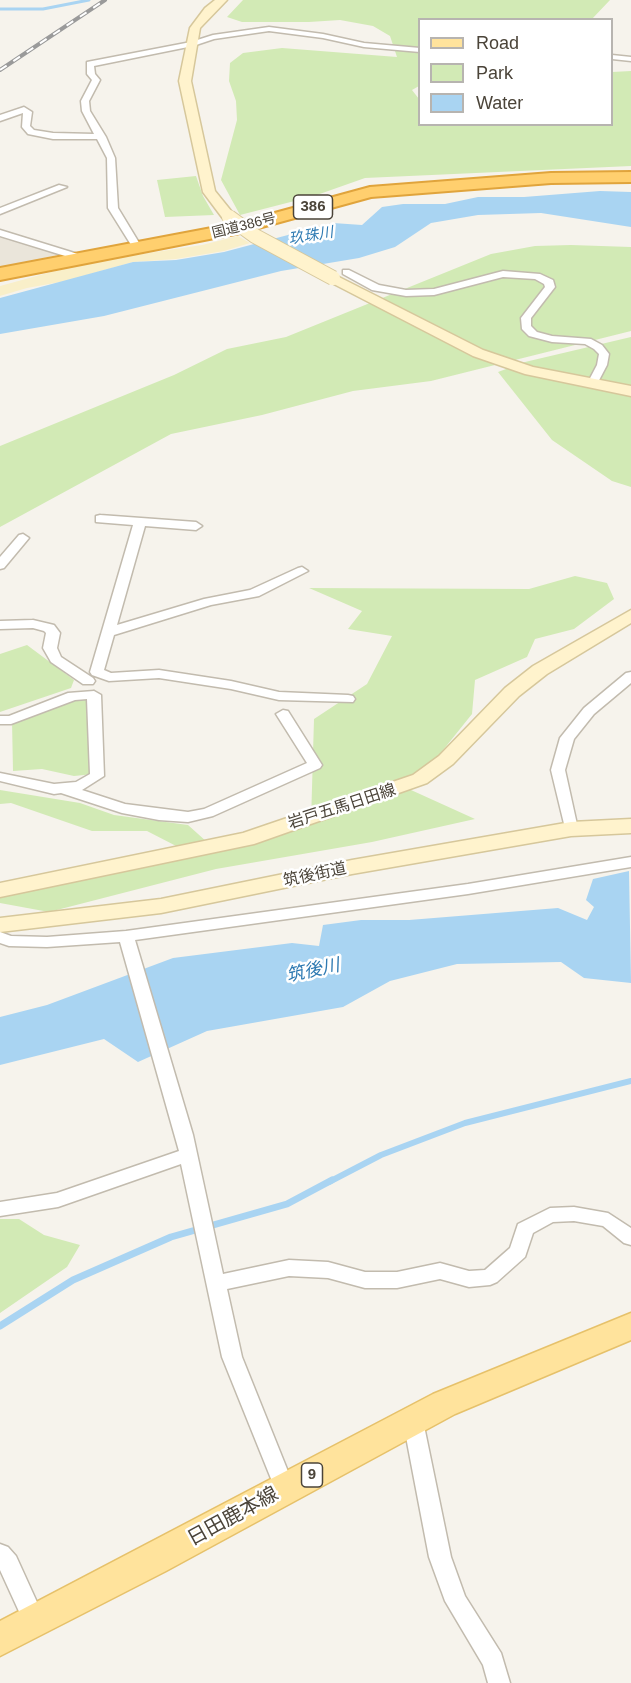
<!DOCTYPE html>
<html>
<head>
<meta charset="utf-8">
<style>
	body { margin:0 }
	#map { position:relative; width:631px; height:1683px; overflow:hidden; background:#f6f3ec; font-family:Helvetica,sans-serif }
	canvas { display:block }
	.legend { position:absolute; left:418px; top:18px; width:195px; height:108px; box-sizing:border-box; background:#fff; border:2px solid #b7b4b0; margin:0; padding:8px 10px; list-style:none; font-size:18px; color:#4b4439 }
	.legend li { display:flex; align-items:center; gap:12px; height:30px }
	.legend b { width:30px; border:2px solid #b7b4b0 }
</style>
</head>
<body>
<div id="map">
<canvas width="631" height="1683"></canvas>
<ul class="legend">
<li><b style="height:8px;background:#ffe39c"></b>Road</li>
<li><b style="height:16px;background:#d2eab5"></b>Park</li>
<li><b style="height:16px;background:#a9d4f2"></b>Water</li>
</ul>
</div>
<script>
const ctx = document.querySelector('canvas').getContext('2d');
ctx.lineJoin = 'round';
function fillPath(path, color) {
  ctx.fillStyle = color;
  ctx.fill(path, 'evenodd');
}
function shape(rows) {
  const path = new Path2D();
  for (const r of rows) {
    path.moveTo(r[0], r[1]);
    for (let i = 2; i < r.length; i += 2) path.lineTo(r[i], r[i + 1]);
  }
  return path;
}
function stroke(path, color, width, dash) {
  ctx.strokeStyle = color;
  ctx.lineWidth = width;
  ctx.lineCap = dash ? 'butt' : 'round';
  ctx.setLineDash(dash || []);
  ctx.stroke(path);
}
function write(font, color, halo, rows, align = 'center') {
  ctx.font = font + ' Helvetica,"Noto Sans JP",sans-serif';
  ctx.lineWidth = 5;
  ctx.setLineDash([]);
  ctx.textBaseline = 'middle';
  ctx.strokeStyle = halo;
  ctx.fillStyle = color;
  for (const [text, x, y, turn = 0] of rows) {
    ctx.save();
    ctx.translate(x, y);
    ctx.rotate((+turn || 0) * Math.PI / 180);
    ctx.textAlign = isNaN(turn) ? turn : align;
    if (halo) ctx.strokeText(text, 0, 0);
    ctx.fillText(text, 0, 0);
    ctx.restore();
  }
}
fillPath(shape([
	[0,234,61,254,0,269]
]), '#eae5da');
fillPath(shape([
	[243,0,610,0,592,19,420,20,419,86,412,90,419,99,420,124,612,124,612,72,631,71,631,166,365,178,314,196,240,215,221,180,237,120,236,101,229,81,230,63,243,53,282,48,397,57,390,36,373,26,340,20,309,22,242,22,227,17],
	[196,176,203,196,214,215,165,217,157,180],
	[571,245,631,247,631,331,431,381,353,391,262,415,171,434,0,527,0,446,174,375,227,349,286,337,491,254,535,246],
	[631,337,631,487,612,481,552,440,498,372,525,362],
	[575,576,607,583,614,599,574,629,535,639,527,657,475,680,472,714,411,790,475,819,372,842,216,869,49,912,0,903,0,896,311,822,314,719,367,684,392,636,348,629,362,611,309,588,529,589],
	[27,645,74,680,71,688,0,712,0,654],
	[89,696,94,774,74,776,42,769,13,771,12,721,71,698],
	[0,790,80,803,114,815,188,825,207,842,180,848,147,831,92,831,11,803,0,804],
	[0,1219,19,1219,44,1235,80,1245,67,1267,0,1313]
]), '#d2eab5');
fillPath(shape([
	[238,236,250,243,224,251,176,259,133,262,66,281,27,288,0,296,0,286,88,262,202,245]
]), '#f9efc9');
fillPath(shape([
	[600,191,631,192,631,227,541,213,478,215,431,223,395,247,359,258,281,271,104,316,0,334,0,298,133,262,176,260,224,252,333,223,362,225,382,207,403,204,445,204,478,197,524,197],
	[629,871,631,983,584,978,561,962,457,964,390,981,343,1007,207,1031,138,1062,104,1039,0,1065,0,1017,47,1005,173,958,292,943,319,946,323,925,361,920,409,920,558,908,587,920,594,907,586,900,593,879]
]), '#a9d4f2');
stroke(shape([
	[0,9,43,9,89,0]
]), '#a9d4f2', 3);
stroke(shape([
	[329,1182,381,1155,465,1123,631,1081]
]), '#a9d4f2', 6);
stroke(shape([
	[0,1326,73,1280,171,1237,287,1204,332,1180]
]), '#a9d4f2', 7);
const street = shape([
	[269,27,323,34,364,43,420,48,420,52,364,47,323,38,269,31,214,39,193,46,94,66,95,74,100,80,89,101,90,111,106,137,115,158,118,208,141,246,139,248,133,248,108,208,107,158,97,139,53,139,28,134,22,127,23,113,0,121,0,115,24,107,32,112,30,126,34,130,53,133,94,134,82,111,81,101,92,80,87,74,87,62,191,42,213,35,269,27],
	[612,55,631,57,631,61,612,59,612,55],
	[59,185,67,187,0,214,0,208,59,185],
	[0,230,81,255,83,257,75,259,0,236,0,230],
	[343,270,349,270,379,285,406,290,434,289,503,271,540,274,553,280,555,287,531,318,531,326,537,332,552,336,591,339,602,345,609,354,607,365,596,386,588,386,587,384,597,365,599,354,594,349,585,344,552,342,529,336,522,329,521,318,545,287,544,284,535,279,503,277,434,295,406,296,372,290,343,274,343,270],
	[100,515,196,522,202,526,196,530,145,526,117,625,204,599,250,590,298,568,302,567,308,571,259,596,211,605,114,635,104,670,111,673,159,670,231,681,279,692,348,695,353,696,355,699,353,702,279,700,231,689,159,678,109,681,92,675,90,672,133,525,96,522,96,516,100,515],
	[23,534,29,538,4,568,0,569,0,557,19,535,23,534],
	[33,620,54,625,60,633,57,648,61,657,93,678,95,681,93,684,83,684,51,662,43,648,46,633,44,631,33,628,0,629,0,621,33,620],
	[631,672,631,683,594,714,574,739,565,770,578,829,571,834,566,832,551,770,560,738,584,708,626,673,631,672],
	[94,691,101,695,104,776,82,790,125,804,188,812,204,809,307,763,276,714,283,710,288,711,322,765,320,768,213,816,188,822,159,820,122,813,61,793,54,794,0,781,0,773,54,784,76,782,90,774,87,699,75,700,11,724,0,724,0,716,9,716,68,693,94,691],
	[631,857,631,867,468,894,135,940,193,1135,223,1274,289,1260,328,1262,365,1272,397,1272,440,1263,469,1271,485,1270,510,1248,518,1224,550,1208,574,1207,608,1213,631,1228,631,1245,624,1243,603,1226,574,1221,553,1222,533,1233,525,1257,497,1282,490,1285,469,1287,440,1279,397,1288,365,1288,328,1278,289,1276,227,1289,242,1357,295,1489,292,1496,285,1498,278,1496,222,1357,181,1164,58,1207,0,1216,0,1202,57,1193,179,1151,120,942,47,947,9,946,0,943,0,932,11,936,47,937,126,931,468,884,631,857],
	[413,1412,420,1415,423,1421,451,1557,465,1596,501,1653,510,1683,488,1683,483,1665,445,1601,429,1557,403,1421,406,1415,413,1412],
	[0,1544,8,1547,16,1556,46,1622,43,1629,35,1632,27,1629,0,1570,0,1544]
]);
const secondary = shape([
	[215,0,227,0,200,28,191,81,215,191,236,217,229,221,224,220,203,192,179,81,190,28,205,8,215,0],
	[333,274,483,350,533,367,631,386,631,396,525,374,473,356,328,281,326,278,333,274],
	[631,610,631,623,547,674,519,696,453,764,427,783,254,844,0,897,0,883,243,833,413,775,439,756,505,688,533,666,631,610],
	[631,819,631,833,571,836,352,874,161,913,0,932,0,918,161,899,352,860,571,822,631,819]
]);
const primary = shape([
	[631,1313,631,1340,455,1414,166,1571,0,1656,0,1621,433,1394,631,1313]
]);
const highway = shape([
	[631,172,631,182,551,183,371,197,240,233,0,280,0,268,238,223,370,187,551,173,631,172]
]);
stroke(street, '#c2bbae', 3);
stroke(secondary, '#d6c79b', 3);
stroke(primary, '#e6c16a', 3);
stroke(highway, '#e0a43c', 4);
fillPath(street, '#fff');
fillPath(secondary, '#fff3cd');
fillPath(primary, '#ffe39c');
fillPath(highway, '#ffcf6e');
const rail = shape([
	[0,70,105,0]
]);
stroke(rail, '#9a9a9a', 4);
stroke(rail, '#fff', 2, [8]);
const secondaryBridge = shape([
	[229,217,255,236,333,278]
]);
stroke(secondaryBridge, '#d6c79b', 16, []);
stroke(secondaryBridge, '#fff3cd', 14);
write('14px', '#4b4439', '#fff', [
	["国道386号",244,226,-14]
]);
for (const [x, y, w] of [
	[313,207,39],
	[312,1475,21]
]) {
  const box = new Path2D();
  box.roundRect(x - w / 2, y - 12, w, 24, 4.5);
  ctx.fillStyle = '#fff';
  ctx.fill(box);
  stroke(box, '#4b4439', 1.5);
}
write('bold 15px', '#4b4439', null, [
	["386",313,207],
	["9",312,1475]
]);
write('italic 15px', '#2e7ab2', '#fff', [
	["玖珠川",311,236,-9]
]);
write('16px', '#4b4439', '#fff', [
	["岩戸五馬日田線",342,807,-18],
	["筑後街道",315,875,-12]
]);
write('italic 18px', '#2e7ab2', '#fff', [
	["筑後川",313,971,-12]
]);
write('20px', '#4b4439', '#fff', [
	["日田鹿本線",233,1517,-29]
]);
</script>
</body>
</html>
